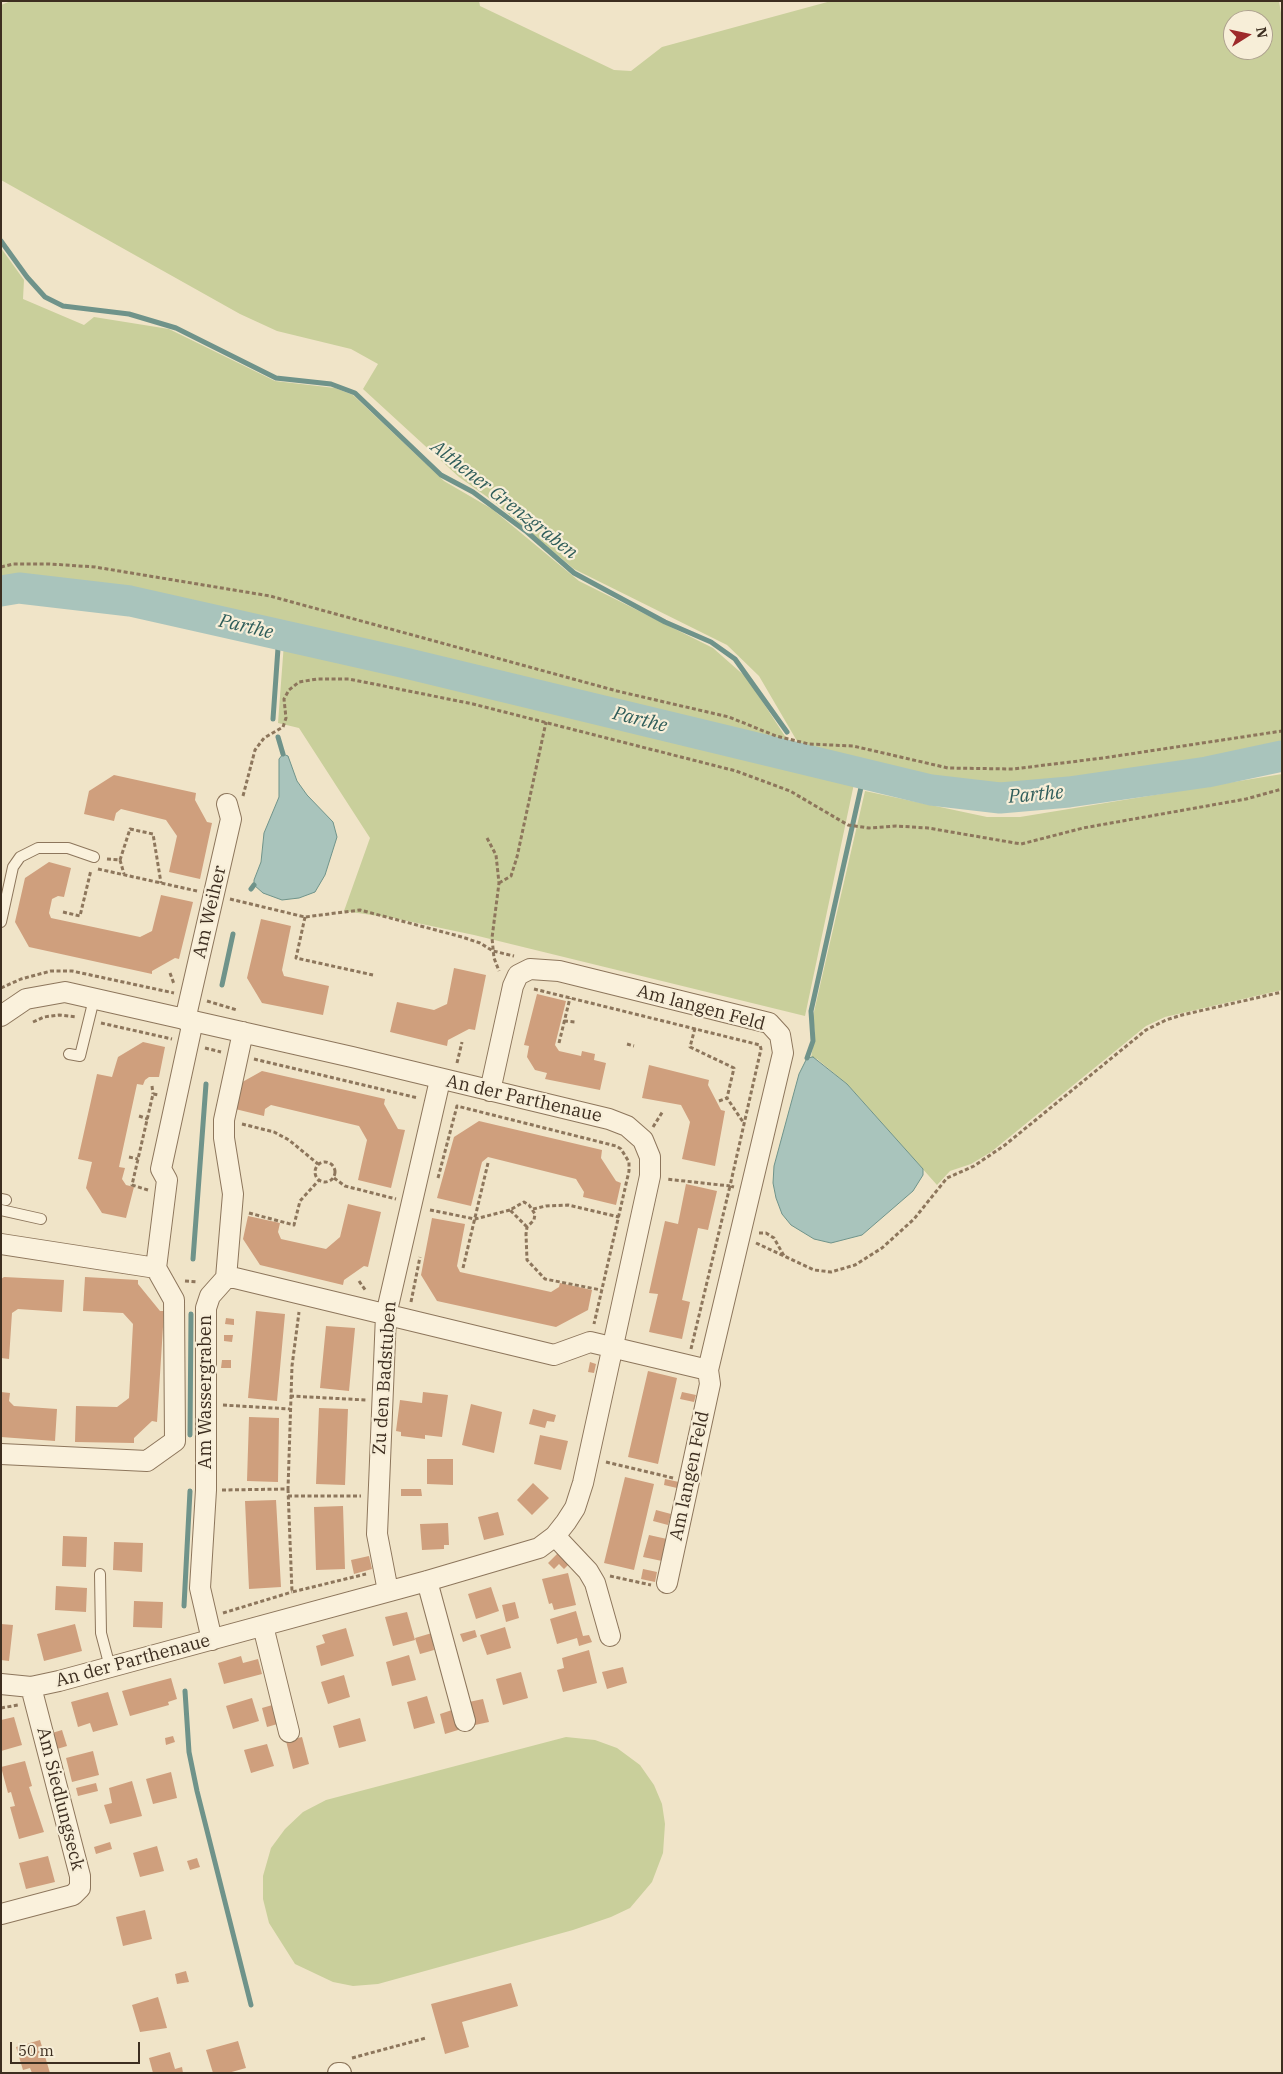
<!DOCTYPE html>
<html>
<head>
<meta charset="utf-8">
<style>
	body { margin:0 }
	#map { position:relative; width:1283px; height:2074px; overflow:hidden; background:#f0e4c8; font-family:"IBM Plex Serif",serif }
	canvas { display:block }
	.frame { position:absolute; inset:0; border:2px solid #3d2e20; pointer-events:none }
	.north { position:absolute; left:1223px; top:10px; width:50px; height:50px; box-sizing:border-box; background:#f7eed8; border:1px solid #ada18e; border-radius:50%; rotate:80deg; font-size:14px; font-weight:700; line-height:20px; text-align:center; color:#3d2e20 }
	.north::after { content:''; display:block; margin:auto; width:18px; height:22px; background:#9e2a2b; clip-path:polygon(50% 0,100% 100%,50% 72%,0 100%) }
	.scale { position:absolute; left:10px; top:2042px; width:130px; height:22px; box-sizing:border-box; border:2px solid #3d2e20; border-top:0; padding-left:6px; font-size:15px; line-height:18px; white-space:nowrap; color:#3d2e20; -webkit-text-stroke:4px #f7eed8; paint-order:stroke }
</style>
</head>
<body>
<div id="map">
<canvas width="1283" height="2074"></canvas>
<div class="frame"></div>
<div class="north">N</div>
<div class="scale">50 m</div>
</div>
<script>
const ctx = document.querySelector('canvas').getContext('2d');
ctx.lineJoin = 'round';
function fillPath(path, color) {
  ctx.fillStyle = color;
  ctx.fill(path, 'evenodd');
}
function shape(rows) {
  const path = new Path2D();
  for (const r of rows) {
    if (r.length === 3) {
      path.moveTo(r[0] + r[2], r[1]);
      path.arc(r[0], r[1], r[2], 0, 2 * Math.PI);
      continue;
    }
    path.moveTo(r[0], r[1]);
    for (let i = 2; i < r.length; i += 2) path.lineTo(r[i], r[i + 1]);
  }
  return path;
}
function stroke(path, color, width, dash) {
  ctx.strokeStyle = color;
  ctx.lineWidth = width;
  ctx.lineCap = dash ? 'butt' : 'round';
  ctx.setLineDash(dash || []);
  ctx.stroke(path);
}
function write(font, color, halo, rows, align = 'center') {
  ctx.font = font + ' "IBM Plex Serif",serif';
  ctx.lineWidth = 4.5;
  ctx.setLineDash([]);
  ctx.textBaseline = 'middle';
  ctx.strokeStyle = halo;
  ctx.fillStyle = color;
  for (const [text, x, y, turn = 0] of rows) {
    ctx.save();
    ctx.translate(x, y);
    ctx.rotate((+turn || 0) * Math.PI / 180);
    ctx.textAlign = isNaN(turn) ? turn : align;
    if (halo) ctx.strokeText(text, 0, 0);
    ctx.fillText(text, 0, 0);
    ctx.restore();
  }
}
fillPath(shape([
	[11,1,479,1,480,6,614,70,631,71,662,47,831,1,1279,1,1282,19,1282,749,1237,760,1088,783,995,793,804,753,759,676,727,645,574,569,493,501,459,477,363,389,378,364,351,349,277,331,240,314,1,180,1,5],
	[1233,20,1263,20,1263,50,1233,50],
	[1,248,24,280,23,299,84,325,94,317,169,329,275,381,335,388,353,395,444,481,492,509,579,581,713,648,747,678,796,753,577,700,237,612,122,590,26,585,1,586],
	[284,643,855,779,805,1016,474,935,393,918,344,911,370,838,299,728,278,723],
	[1282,774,1282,990,1165,1017,1146,1026,991,1152,971,1164,950,1171,937,1185,847,1084,817,1059,811,1058,815,1034,813,1016,865,791,987,817,1020,817],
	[566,1737,595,1740,617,1748,640,1765,654,1785,662,1804,665,1824,663,1853,652,1882,630,1908,611,1917,573,1930,378,1984,353,1986,333,1982,295,1964,269,1923,263,1899,263,1876,271,1848,285,1829,303,1812,326,1800]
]), '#c9cf9b');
const water = shape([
	[283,754,288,756,297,781,307,795,333,822,337,837,325,875,315,892,299,898,282,900,263,893,254,885,254,880,261,862,264,833,279,797,279,759,283,754],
	[813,1057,847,1084,923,1169,923,1175,913,1191,862,1235,831,1243,814,1239,791,1225,782,1214,776,1198,773,1183,774,1166,799,1074,807,1058,813,1057]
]);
fillPath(water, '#a9c4bc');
stroke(water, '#6f938a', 1);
stroke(shape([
	[1,241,27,277,45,297,63,306,129,314,176,328,276,378,331,384,355,393,441,475,473,492,527,532,574,573,665,622,711,642,735,659,787,732],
	[273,719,279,634],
	[278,737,283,754],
	[799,749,806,760],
	[251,889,254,885],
	[222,985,233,934],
	[807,1058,813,1041,811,1011,864,774],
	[193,1259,206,1084],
	[190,1435,191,1314],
	[184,1606,190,1491],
	[185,1691,189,1752,197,1791,251,2005]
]), '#6f938a', 5);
stroke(shape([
	[1,591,19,588,130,601,401,662,931,790,1000,798,1069,792,1207,772,1282,756]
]), '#a9c4bc', 31);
fillPath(shape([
	[114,775,196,793,195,800,207,822,212,823,200,879,169,872,177,836,166,820,121,809,116,813,114,821,84,814,89,791],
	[49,862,71,868,64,897,58,896,52,899,49,913,51,918,140,937,152,931,161,895,193,902,179,959,175,958,152,971,152,974,29,947,15,922,25,878],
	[261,919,291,926,282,970,284,976,329,986,323,1015,262,1003,247,978],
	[454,968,486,975,475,1030,469,1029,448,1040,447,1046,390,1032,397,1002,434,1010,447,1004],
	[537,994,566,1001,555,1045,559,1051,581,1056,582,1051,595,1054,594,1060,606,1063,600,1090,545,1079,547,1073,535,1070,527,1057,529,1046,524,1045],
	[143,1042,165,1047,159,1077,149,1077,145,1080,143,1085,137,1084,119,1167,125,1168,122,1179,126,1185,134,1187,126,1218,102,1213,86,1188,92,1162,78,1159,97,1074,112,1077,118,1057],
	[649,1065,709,1080,708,1085,721,1110,725,1111,715,1166,682,1159,690,1122,681,1105,642,1098],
	[262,1071,385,1099,384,1104,398,1129,405,1130,391,1188,358,1180,367,1140,359,1126,271,1105,265,1109,264,1116,231,1108,237,1085],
	[479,1121,602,1150,601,1158,616,1181,621,1183,616,1205,583,1197,584,1192,576,1179,488,1157,482,1162,471,1206,437,1198,454,1137],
	[686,1184,717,1191,708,1230,698,1228,682,1300,690,1302,682,1339,649,1332,658,1294,649,1293,665,1221,678,1224],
	[348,1204,381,1212,368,1267,364,1266,344,1280,343,1285,260,1265,243,1239,248,1216,280,1223,278,1232,281,1239,326,1249,340,1237],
	[432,1218,465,1224,457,1266,460,1272,551,1292,559,1287,560,1283,592,1290,588,1310,556,1327,437,1301,421,1275],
	[4,1277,64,1280,62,1312,18,1309,12,1313,9,1359,1,1358,1,1279],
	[85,1277,138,1280,138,1284,160,1311,164,1311,157,1422,152,1421,134,1438,134,1443,75,1442,76,1406,117,1407,129,1398,131,1362,133,1324,123,1313,83,1311],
	[256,1311,285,1314,277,1401,248,1398],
	[226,1318,234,1319,234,1325,225,1324],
	[326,1326,355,1328,349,1391,320,1388],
	[224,1335,233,1335,232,1342,224,1341],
	[222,1360,231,1360,231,1368,221,1368],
	[590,1362,596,1364,594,1373,588,1372],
	[648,1371,677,1378,658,1464,628,1457],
	[1,1392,10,1393,9,1401,14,1406,57,1409,55,1441,1,1437],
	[423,1392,448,1395,442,1437,425,1435,425,1439,401,1436,401,1432,396,1431,400,1400,422,1403],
	[682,1392,696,1395,694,1402,680,1399],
	[471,1404,502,1412,494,1453,462,1445],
	[319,1408,348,1409,345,1485,316,1484],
	[533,1409,556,1415,554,1422,547,1421,545,1428,529,1424],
	[249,1417,279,1418,278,1482,247,1481],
	[540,1435,568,1441,561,1470,534,1464],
	[427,1459,453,1459,453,1485,427,1484],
	[625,1477,654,1484,634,1570,604,1563],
	[665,1479,679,1482,677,1488,664,1485],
	[533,1483,549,1498,532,1515,517,1500],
	[401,1489,421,1489,422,1496,401,1496],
	[276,1500,281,1587,249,1589,245,1501],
	[343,1506,345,1569,316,1570,314,1507],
	[656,1510,671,1514,668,1525,653,1521],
	[498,1512,504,1535,484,1540,478,1517],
	[448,1523,449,1545,444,1545,444,1549,422,1550,420,1524],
	[649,1535,667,1539,662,1561,643,1557],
	[63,1536,87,1537,86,1567,62,1566],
	[114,1542,143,1543,142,1572,113,1570],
	[559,1552,569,1564,564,1569,559,1564,554,1569,548,1563],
	[369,1556,372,1569,354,1574,351,1560],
	[643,1569,657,1572,655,1582,641,1579],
	[568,1573,576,1605,554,1610,552,1603,549,1604,542,1579],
	[56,1586,87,1588,86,1612,55,1610],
	[491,1587,499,1611,476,1619,468,1594],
	[134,1601,163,1602,162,1628,133,1627],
	[515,1602,519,1618,506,1622,502,1605],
	[576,1611,583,1636,589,1635,592,1642,579,1646,577,1638,557,1644,550,1619],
	[407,1612,415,1640,393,1646,385,1617],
	[1,1624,13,1625,9,1661,1,1660],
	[75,1624,82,1651,44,1661,37,1634],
	[505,1627,511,1648,487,1655,480,1635],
	[346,1628,354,1656,321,1666,316,1646,325,1643,322,1635],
	[475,1630,477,1637,463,1642,460,1634],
	[432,1633,434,1650,420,1654,415,1638],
	[589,1650,597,1683,563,1692,557,1670,564,1668,562,1658],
	[409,1655,416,1680,392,1686,386,1662],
	[241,1656,243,1663,258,1659,262,1674,224,1684,218,1663],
	[623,1667,627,1683,607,1689,602,1672],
	[521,1672,528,1698,503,1705,496,1679],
	[344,1675,350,1697,328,1704,321,1682],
	[171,1678,177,1699,168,1702,169,1705,130,1716,122,1691],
	[108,1692,118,1725,93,1732,90,1723,78,1727,71,1702],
	[427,1696,435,1723,414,1729,407,1702],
	[252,1698,259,1721,233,1729,226,1706],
	[483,1699,489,1722,475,1725,469,1702],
	[276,1704,281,1723,267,1727,262,1708],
	[452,1710,458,1730,445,1734,440,1714],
	[14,1717,22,1745,1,1751,1,1720],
	[360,1718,366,1741,339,1748,333,1726],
	[62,1730,67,1746,57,1749,52,1733],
	[173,1736,175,1742,166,1745,165,1738],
	[302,1737,309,1764,293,1769,286,1741],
	[267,1744,274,1766,251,1773,244,1750],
	[93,1751,99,1775,72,1782,66,1758],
	[25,1761,32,1786,29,1787,44,1832,19,1839,10,1807,15,1806,11,1792,8,1793,1,1767],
	[171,1772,177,1798,153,1804,146,1779],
	[132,1781,142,1816,110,1824,104,1805,112,1803,109,1788],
	[96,1783,98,1791,78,1796,76,1788],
	[110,1842,112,1849,96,1854,94,1847],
	[157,1846,164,1871,140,1877,133,1853],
	[48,1856,55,1882,26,1889,19,1863],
	[197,1858,200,1867,190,1870,187,1861],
	[145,1910,152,1939,123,1946,116,1917],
	[186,1971,189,1982,177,1984,175,1974],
	[511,1983,518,2006,462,2022,469,2047,445,2054,431,2004],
	[158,1997,167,2028,140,2032,132,2005],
	[40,2040,47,2063,50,2073,32,2073,30,2068,23,2070,16,2047],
	[238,2041,246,2068,228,2073,213,2073,206,2050],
	[170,2052,175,2069,182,2067,183,2073,153,2073,149,2058]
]), '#cf9f7d');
const lane = shape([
	[1,922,13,867,20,857,38,848,68,848,94,857],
	[69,1054,80,1056,94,999],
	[1,1199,6,1200],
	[1,1210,41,1219],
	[100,1574,101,1633,110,1667]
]);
const street = shape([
	[1,1016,26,999,65,992,352,1057,609,1119,627,1126,643,1140,650,1157,650,1176,583,1483,575,1508,566,1522,555,1536,539,1548,427,1581,59,1681,31,1687,1,1684],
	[185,1020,231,819,227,804],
	[1,1244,156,1268],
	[226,1278,235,1278,554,1355,590,1342,708,1370,783,1053,780,1035,769,1023,559,971,530,969,518,975,513,986,490,1091],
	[1,1454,147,1461,175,1441,174,1300,156,1268,167,1180,161,1169,193,1021],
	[555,1536,588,1571,595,1583,610,1636],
	[427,1581,465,1721],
	[667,1583,710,1384,708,1370],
	[388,1591,377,1534,386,1315,440,1080],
	[263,1626,289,1732],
	[212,1640,200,1588,206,1490,206,1308,210,1296,226,1278,233,1194,224,1138,224,1120,243,1032],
	[1,1914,73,1895,80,1888,80,1876,31,1687],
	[338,2073,341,2073]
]);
stroke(lane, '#8d765c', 12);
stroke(street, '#8d765c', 22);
stroke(shape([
	[1,567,13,564,50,564,95,567,270,596,617,691,729,717,776,736,809,744,853,746,948,768,1013,769,1103,758,1282,731],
	[243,796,255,750,264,738,283,727,286,718,284,699,289,690,299,682,317,679,349,679,473,704,736,771,790,791,848,825,869,828,896,826,928,828,1021,844,1083,828,1246,799,1282,789],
	[487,838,496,855,499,883,492,938,494,958,499,971],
	[107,859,120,860,130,829,153,834,161,883],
	[120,860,124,874],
	[98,869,197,891],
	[499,883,511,876,517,857,546,722],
	[230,899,305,917,360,910,462,937,480,943,493,951,514,956],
	[63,912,80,916,91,870],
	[305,917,296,958,373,975],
	[170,973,174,984],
	[1,988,21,979,51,971,72,971,174,993],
	[534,989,760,1045,761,1049,730,1186,666,1179],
	[207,1001,237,1010],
	[564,1021,575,1022],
	[33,1022,44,1017,59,1015,77,1017],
	[101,1023,172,1039],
	[695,1028,690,1047,734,1068,727,1098],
	[559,1043,570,998],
	[627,1044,634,1046],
	[205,1048,221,1052],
	[254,1059,418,1098],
	[457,1063,462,1042],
	[152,1086,153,1094],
	[719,1101,727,1098,743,1122],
	[139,1116,148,1119],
	[242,1124,274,1132,289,1140,318,1164],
	[653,1127,663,1111],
	[129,1157,138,1159],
	[325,1172,10],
	[334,1178,345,1186,396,1199],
	[438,1178,457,1106,616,1146,621,1149,629,1162,629,1171,594,1324],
	[148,1190,132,1185,153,1094,159,1095],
	[533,1209,546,1206,568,1205,619,1217],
	[430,1210,475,1219,510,1210],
	[249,1213,294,1225,300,1201,319,1180],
	[527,1227,510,1210,524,1202,529,1205,535,1214,534,1220,527,1227,526,1234,527,1260,545,1279,601,1290],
	[759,1233,766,1233,774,1238,784,1256],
	[756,1243,814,1270,831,1272,855,1265,882,1248,914,1219,947,1178,974,1166,1005,1145,1146,1030,1166,1020,1182,1015,1282,992],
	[463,1268,488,1163],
	[185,1281,198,1282],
	[359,1281,366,1291],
	[411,1302,420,1257],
	[691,1349,730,1186,734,1187],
	[290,1396,366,1400],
	[223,1405,290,1409],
	[606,1462,673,1478],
	[288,1489,292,1592,366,1574],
	[222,1490,288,1489,292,1366,299,1312],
	[288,1496,361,1496],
	[610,1576,651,1585],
	[223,1613,292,1592],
	[1,1708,18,1705],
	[352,2058,426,2038]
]), '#8d765c', 3, [4, 2.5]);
stroke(lane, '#faf1dc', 10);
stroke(street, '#faf1dc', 20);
write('18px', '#3d2e20', '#f7eed8', [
	["Am Weiher",210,912,-77],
	["Am langen Feld",701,1008,15],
	["An der Parthenaue",524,1099,13],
	["Zu den Badstuben",385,1378,-86],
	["Am Wassergraben",206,1392,-90],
	["Am langen Feld",690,1476,-78],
	["An der Parthenaue",133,1661,-15],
	["Am Siedlungseck",60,1799,76]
]);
write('italic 19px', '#2f5d5a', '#f7eed8', [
	["Althener Grenzgraben",504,500,38],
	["Parthe",246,627,13],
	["Parthe",640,720,14],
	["Parthe",1036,795,-5]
]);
</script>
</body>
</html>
